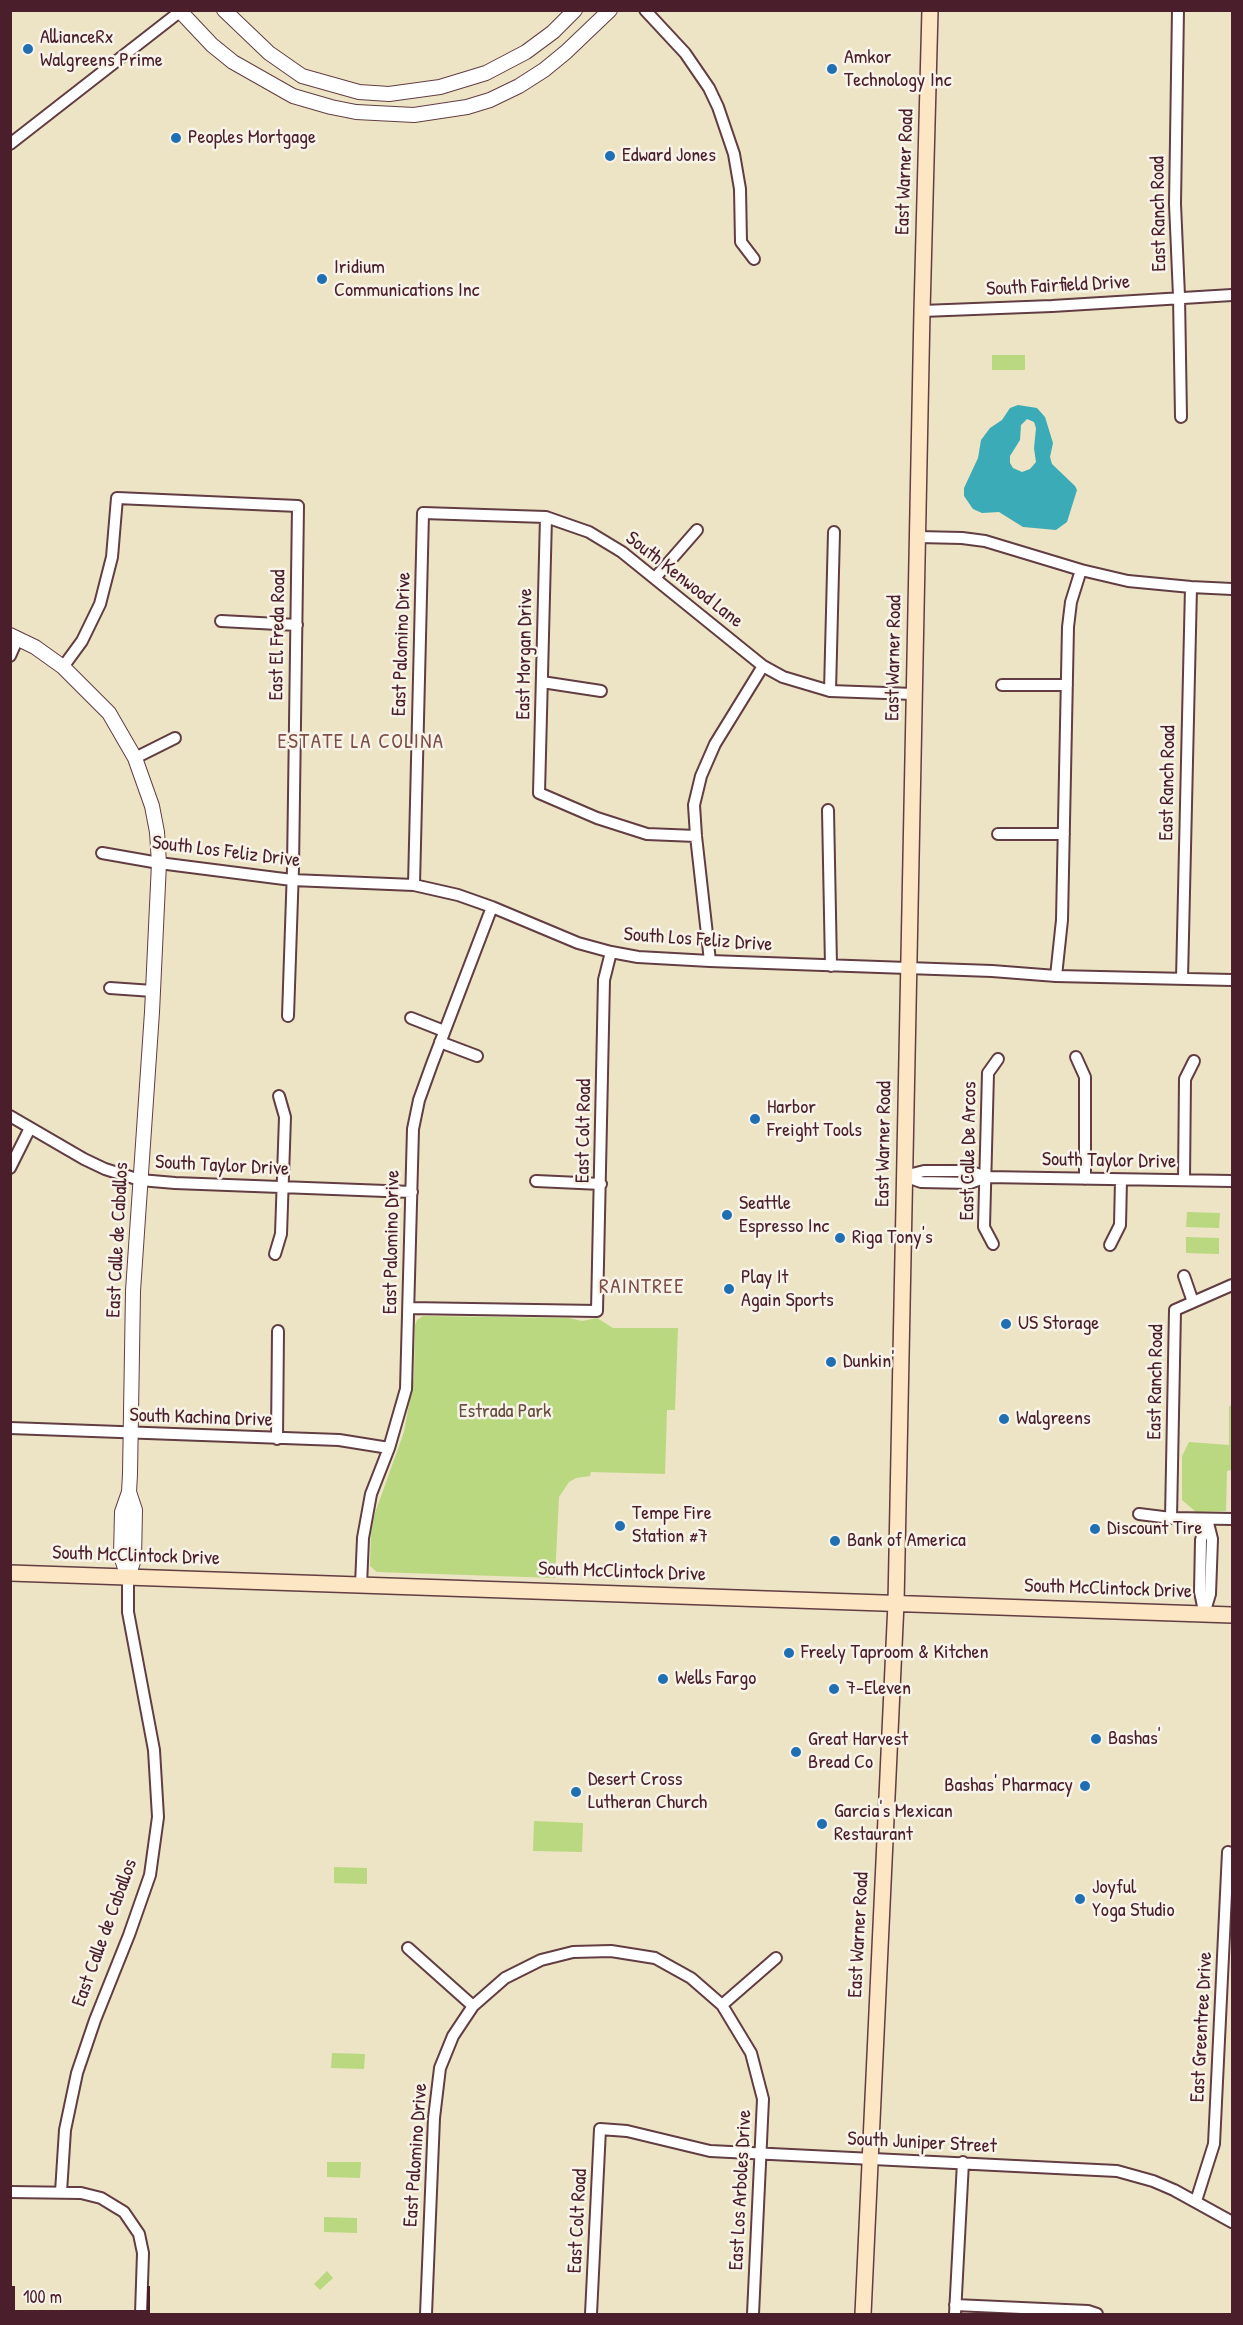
<!DOCTYPE html>
<html>
<head>
<meta charset="utf-8">
<style>
	body { margin:0 }
	#map { position:relative; width:1243px; height:2325px; overflow:hidden; background:#ede4c6; font-family:"Patrick Hand",sans-serif }
	canvas { display:block }
	.frame { position:absolute; inset:0; border:12px solid #4a1f2b; pointer-events:none }
	.scale { position:absolute; left:12px; top:2286px; width:138px; height:27px; box-sizing:border-box; border:3px solid #4a1f2b; border-top:0; padding-left:8px; font-size:18px; line-height:21px; white-space:nowrap; color:#4a1f2b; -webkit-text-stroke:4px #f7f3e8; paint-order:stroke }
</style>
</head>
<body>
<div id="map">
<canvas width="1243" height="2325"></canvas>
<div class="frame"></div>
<div class="scale">100 m</div>
</div>
<script>
const ctx = document.querySelector('canvas').getContext('2d');
ctx.lineJoin = 'round';
function fillPath(path, color) {
  ctx.fillStyle = color;
  ctx.fill(path, 'evenodd');
}
function shape(rows) {
  const path = new Path2D();
  for (const r of rows) {
    path.moveTo(r[0], r[1]);
    for (let i = 2; i < r.length; i += 2) path.lineTo(r[i], r[i + 1]);
  }
  return path;
}
function stroke(path, color, width, dash) {
  ctx.strokeStyle = color;
  ctx.lineWidth = width;
  ctx.lineCap = dash ? 'butt' : 'round';
  ctx.setLineDash(dash || []);
  ctx.stroke(path);
}
function write(font, color, halo, rows, align = 'center') {
  ctx.font = font + ' "Patrick Hand",sans-serif';
  ctx.lineWidth = 5;
  ctx.setLineDash([]);
  ctx.textBaseline = 'middle';
  ctx.strokeStyle = halo;
  ctx.fillStyle = color;
  for (const [text, x, y, turn = 0] of rows) {
    ctx.save();
    ctx.translate(x, y);
    ctx.rotate((+turn || 0) * Math.PI / 180);
    ctx.textAlign = isNaN(turn) ? turn : align;
    if (halo) ctx.strokeText(text, 0, 0);
    ctx.fillText(text, 0, 0);
    ctx.restore();
  }
}
fillPath(shape([
	[992,355,1025,355,1025,370,992,370],
	[1187,1212,1220,1213,1219,1228,1186,1227],
	[1186,1237,1219,1238,1219,1254,1186,1253],
	[423,1316,569,1318,582,1321,597,1318,613,1328,678,1328,675,1410,667,1410,665,1474,591,1472,590,1476,576,1478,569,1482,559,1497,555,1578,377,1572,370,1566,371,1532,375,1513,404,1432,414,1376,415,1325,417,1320],
	[1232,1404,1232,1470,1227,1471,1226,1511,1196,1512,1182,1500,1182,1456,1189,1442,1229,1445,1229,1407],
	[534,1821,583,1823,582,1852,533,1851],
	[334,1867,367,1868,367,1884,334,1883],
	[332,2053,365,2054,364,2069,331,2068],
	[327,2162,361,2162,360,2178,327,2177],
	[324,2217,357,2218,357,2233,324,2232],
	[327,2271,333,2278,320,2290,314,2284]
]), '#b9d87f');
fillPath(shape([
	[1018,405,1037,408,1045,417,1053,443,1050,457,1052,464,1075,486,1077,490,1067,522,1056,530,1023,527,999,512,982,513,973,509,964,496,964,488,978,458,981,440,990,428,1002,420,1010,408],
	[1027,419,1034,422,1036,428,1034,448,1036,462,1030,469,1022,472,1013,468,1010,463,1010,456,1020,440,1021,425]
]), '#3babb7');
const minor = shape([
	[645,10,685,53,709,88,718,107,734,154,740,189,741,242,754,259],
	[1178,10,1175,204,1179,296,1181,417],
	[10,144,182,10],
	[922,311,1052,306,1232,295],
	[546,517,539,793,597,818,647,834,696,836],
	[918,537,962,538,985,541,1081,570,1128,581,1191,587,1232,589],
	[655,578,697,530],
	[221,621,297,625],
	[10,656,18,638],
	[63,667,82,641,100,604,112,557,117,498,298,506,293,868,288,1016],
	[542,682,601,691],
	[1002,685,1067,685],
	[830,691,834,532],
	[135,758,175,738],
	[828,810,831,966],
	[998,834,1064,834],
	[102,853,159,863,292,880,414,885,458,895,492,907,578,943,611,952,638,957,710,961,992,971,1056,976,1232,980],
	[414,885,423,513,546,517,589,532,622,552,763,666,783,677,830,691,914,694],
	[710,961,696,836,694,805,701,776,715,744,763,666],
	[1056,976,1062,920,1068,627,1071,602,1081,570],
	[1182,979,1191,587],
	[110,988,153,991],
	[411,1018,444,1031],
	[440,1042,477,1056],
	[1076,1057,1085,1077,1085,1179],
	[10,1116,84,1159,105,1169,140,1180,175,1183,412,1192],
	[10,1168,30,1128],
	[904,1176,924,1171,969,1171,986,1177,1232,1181],
	[904,1176,921,1182,970,1183,986,1177],
	[1184,1180,1185,1079,1194,1061],
	[536,1181,601,1184],
	[993,1244,984,1227,988,1073,998,1059],
	[1110,1245,1120,1225,1121,1180],
	[275,1254,281,1234,285,1117,279,1096],
	[1184,1276,1193,1302],
	[409,1308,597,1311,604,980,611,952],
	[10,1428,339,1440,389,1448],
	[277,1439,278,1331],
	[1139,1514,1171,1518,1232,1519],
	[1171,1518,1175,1310,1232,1285],
	[361,1585,363,1538,371,1494,389,1448,406,1389,413,1129,419,1100,432,1064,492,907],
	[1204,1611,1200,1592,1201,1540,1206,1522],
	[1204,1614,1210,1594,1212,1539,1207,1519],
	[408,1948,473,2006],
	[722,2005,776,1958],
	[10,2192,81,2193,101,2198,124,2212,139,2234,143,2253,141,2314],
	[61,2192,65,2130,77,2073,95,2020,129,1935,150,1875,158,1817,154,1750,128,1612,128,1577],
	[1196,2201,1214,2144,1228,1852,1232,1853],
	[955,2305,1088,2311,1097,2314],
	[426,2314,434,2118,440,2068,453,2036,473,2006,505,1978,541,1960,573,1952,611,1951,655,1958,691,1978,722,2005,751,2053,763,2099,753,2314],
	[591,2314,600,2129,627,2131,710,2151,1117,2171,1153,2181,1174,2190,1232,2222],
	[955,2314,963,2162]
]);
const tertiary = shape([
	[179,10,212,45,233,62,293,96,331,107,356,112,414,115,467,107,490,100,519,86,544,70,566,52,610,10],
	[224,10,269,53,302,76,359,92,389,94,440,87,486,73,526,52,553,32,575,10],
	[10,635,35,647,63,667,109,713,135,758,152,806,157,832,159,863,152,1012,133,1291,130,1474,129,1492,122,1512,121,1556,128,1577],
	[128,1577,134,1559,135,1510,129,1492]
]);
const secondary = shape([
	[10,1573,1232,1615],
	[863,2314,896,1603,922,311,930,10]
]);
stroke(minor, '#623d42', 14);
stroke(tertiary, '#623d42', 16);
stroke(secondary, '#623d42', 18);
stroke(minor, '#fff', 10);
stroke(tertiary, '#fff', 14);
stroke(secondary, '#fce6c4', 15);
for (const [x, y, r, color] of [
	[28,49,6,"#1f6fb2"],
	[832,69,6,"#1f6fb2"],
	[176,138,6,"#1f6fb2"],
	[610,156,6,"#1f6fb2"],
	[322,279,6,"#1f6fb2"],
	[755,1119,6,"#1f6fb2"],
	[727,1215,6,"#1f6fb2"],
	[840,1238,6,"#1f6fb2"],
	[729,1289,6,"#1f6fb2"],
	[1006,1324,6,"#1f6fb2"],
	[831,1362,6,"#1f6fb2"],
	[1004,1419,6,"#1f6fb2"],
	[620,1526,6,"#1f6fb2"],
	[1095,1529,6,"#1f6fb2"],
	[835,1541,6,"#1f6fb2"],
	[789,1653,6,"#1f6fb2"],
	[663,1679,6,"#1f6fb2"],
	[834,1689,6,"#1f6fb2"],
	[1096,1739,6,"#1f6fb2"],
	[796,1752,6,"#1f6fb2"],
	[1085,1786,6,"#1f6fb2"],
	[576,1792,6,"#1f6fb2"],
	[822,1824,6,"#1f6fb2"],
	[1080,1899,6,"#1f6fb2"]
]) {
  const dot = new Path2D();
  dot.arc(x, y, r, 0, 2 * Math.PI);
  ctx.fillStyle = color;
  ctx.fill(dot);
  stroke(dot, '#f7f3e8', 2);
}
write('20px', '#4a1f2b', '#f7f3e8', [
	["AllianceRx",40,38],
	["Walgreens Prime",40,61],
	["Amkor",844,58],
	["Technology Inc",844,81],
	["Peoples Mortgage",188,138],
	["Edward Jones",622,156],
	["Iridium",334,268],
	["Communications Inc",334,291],
	["Harbor",767,1108],
	["Freight Tools",767,1131],
	["Seattle",739,1204],
	["Espresso Inc",739,1227],
	["Riga Tony's",852,1238],
	["Play It",741,1278],
	["Again Sports",741,1301],
	["US Storage",1018,1324],
	["Dunkin'",843,1362],
	["Walgreens",1016,1419],
	["Tempe Fire",632,1514],
	["Station #7",632,1537],
	["Discount Tire",1107,1529],
	["Bank of America",847,1541],
	["Freely Taproom & Kitchen",801,1653],
	["Wells Fargo",675,1679],
	["7-Eleven",846,1689],
	["Bashas'",1108,1739],
	["Great Harvest",808,1740],
	["Bread Co",808,1763],
	["Desert Cross",588,1780],
	["Lutheran Church",588,1803],
	["Bashas' Pharmacy",1073,1786,"right"],
	["Garcia's Mexican",834,1812],
	["Restaurant",834,1835],
	["Joyful",1092,1888],
	["Yoga Studio",1092,1911]
], 'left');
write('20px', '#4a1f2b', '#f7f3e8', [
	["East Warner Road",905,172,-88],
	["East Ranch Road",1159,214,-91],
	["South Fairfield Drive",1058,286,-3],
	["South Kenwood Lane",684,580,38],
	["East El Freda Road",278,635,-89],
	["East Palomino Drive",402,644,-88],
	["East Morgan Drive",525,654,-89],
	["East Warner Road",894,658,-89],
	["East Ranch Road",1168,783,-89],
	["South Los Feliz Drive",226,852,7],
	["South Los Feliz Drive",698,940,4],
	["East Colt Road",584,1131,-89],
	["East Warner Road",884,1144,-89],
	["East Calle De Arcos",969,1151,-89],
	["South Taylor Drive",1109,1161,1],
	["South Taylor Drive",222,1166,3],
	["East Calle de Caballos",118,1240,-87],
	["East Palomino Drive",392,1242,-89],
	["East Ranch Road",1156,1382,-89],
	["South Kachina Drive",201,1418,2],
	["South McClintock Drive",136,1556,2],
	["South McClintock Drive",622,1572,2],
	["South McClintock Drive",1108,1589,2],
	["East Calle de Caballos",105,1933,-70],
	["East Warner Road",859,1935,-87],
	["East Greentree Drive",1202,2027,-87],
	["South Juniper Street",922,2143,3],
	["East Palomino Drive",416,2155,-86],
	["East Los Arboles Drive",741,2190,-87],
	["East Colt Road",578,2221,-87]
]);
write('20px', '#664d40', '#f7f3e8', [
	["Estrada Park",505,1412]
]);
ctx.letterSpacing = '1.5px';
write('21px', '#7e5048', '#f7f3e8', [
	["ESTATE LA COLINA",361,742],
	["RAINTREE",642,1287]
]);
ctx.letterSpacing = '0px';
</script>
</body>
</html>
